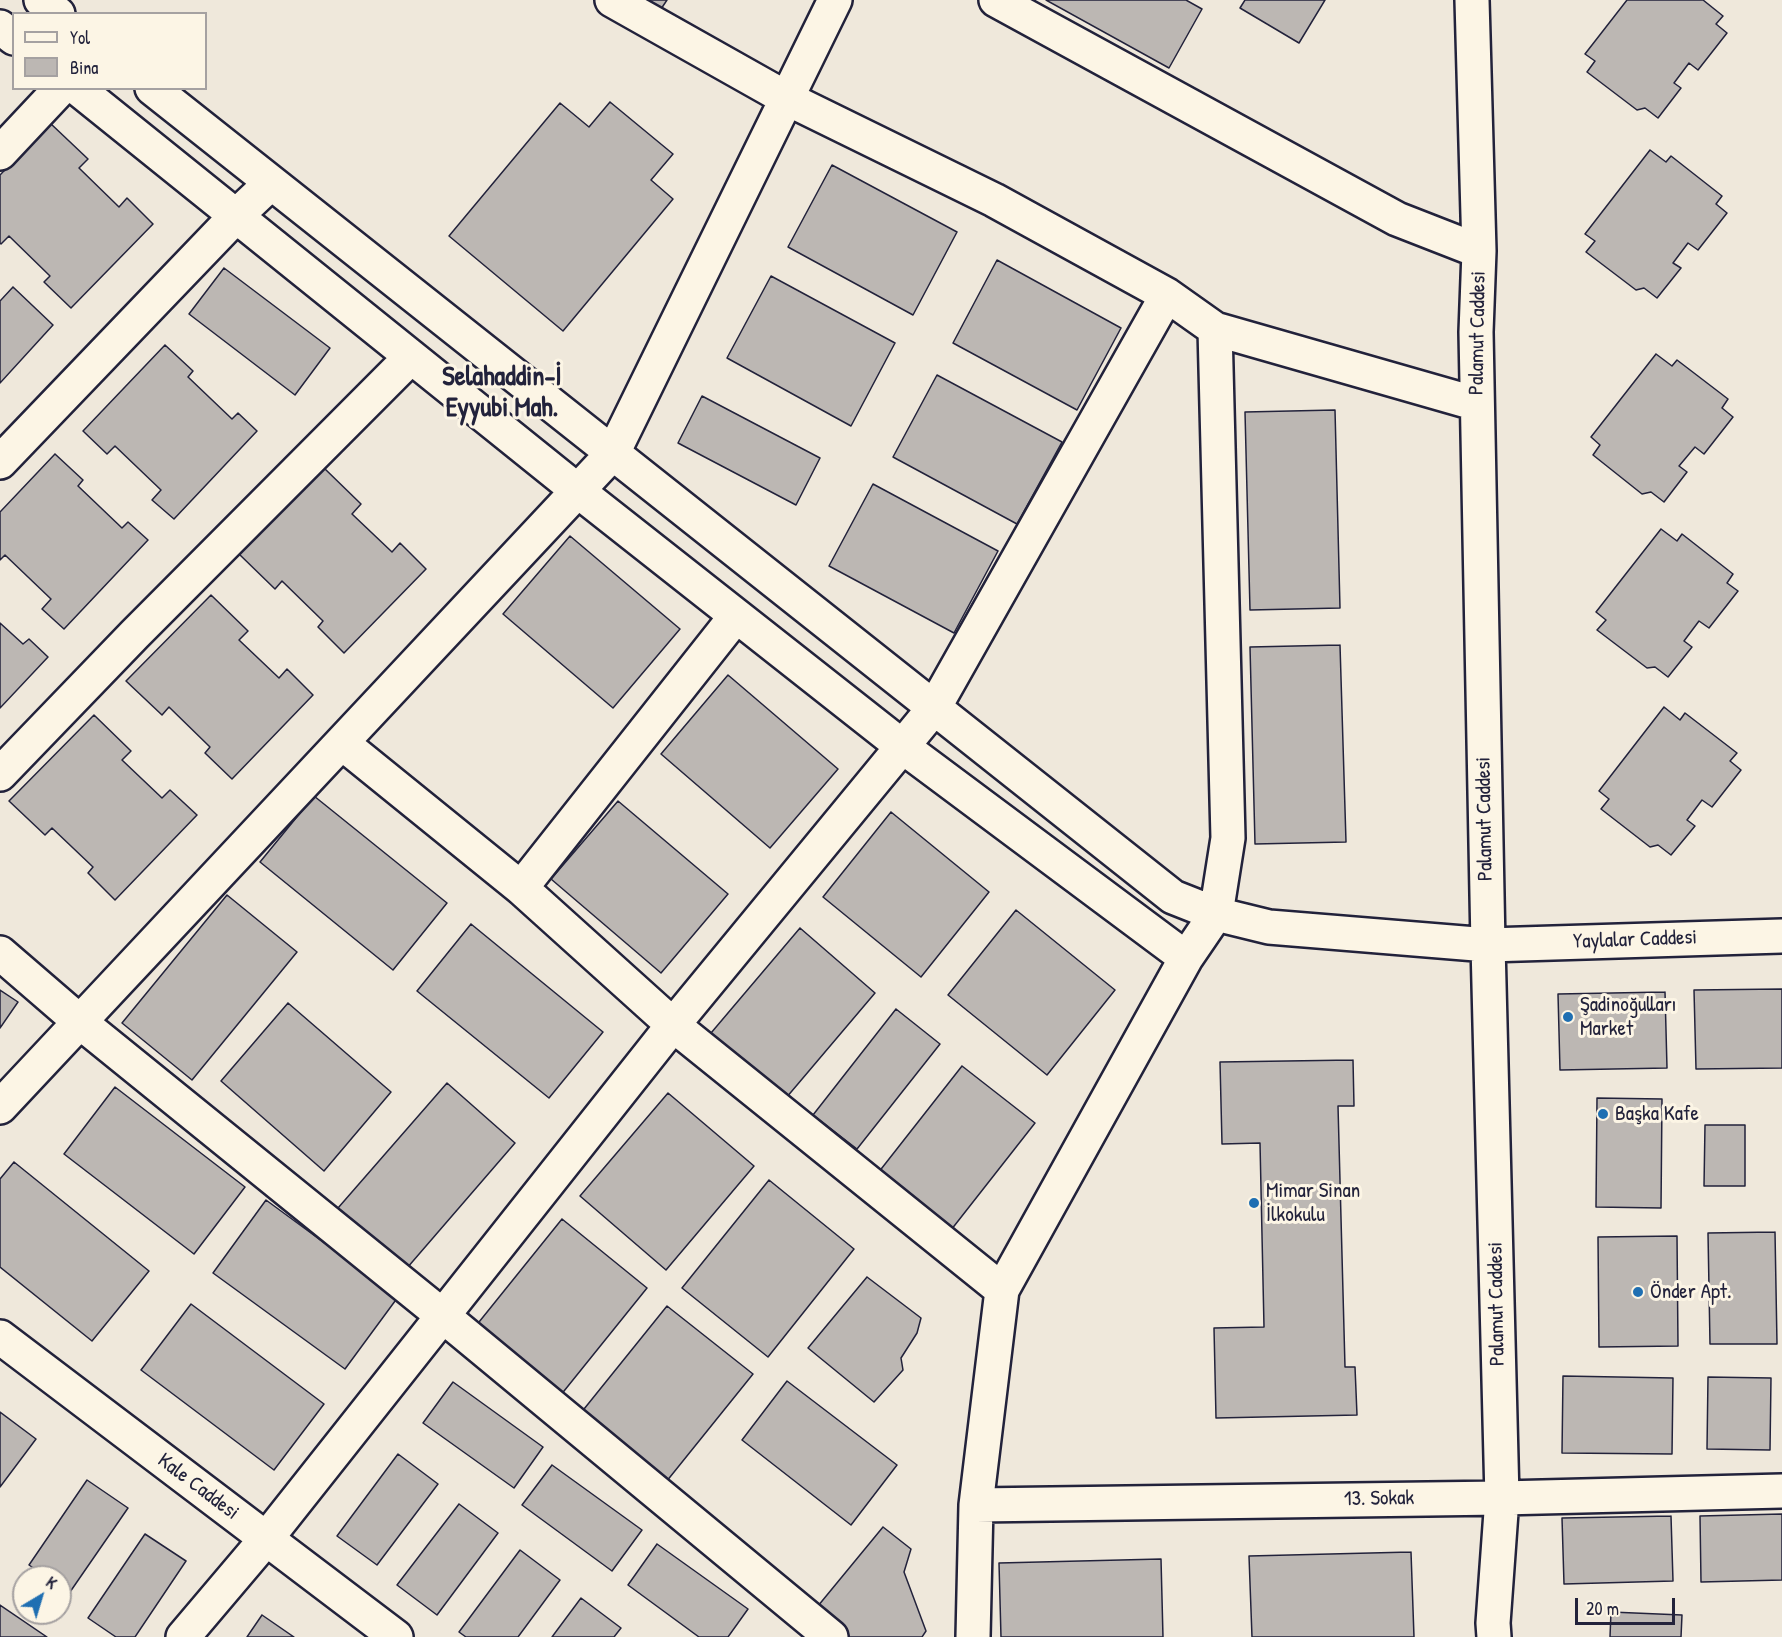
<!DOCTYPE html>
<html>
<head>
<meta charset="utf-8">
<style>
	body { margin:0 }
	#map { position:relative; width:1782px; height:1637px; overflow:hidden; background:#efe8db; font-family:"Patrick Hand",sans-serif }
	canvas { display:block }
	.legend { position:absolute; left:12px; top:12px; width:195px; height:78px; box-sizing:border-box; background:#fcf5e5; border:2px solid #a5a1a1; margin:0; padding:8px 10px; list-style:none; font-size:18px; color:#22223b }
	.legend li { display:flex; align-items:center; gap:12px; height:30px }
	.legend b { width:30px; border:2px solid #a5a1a1 }
	.north { position:absolute; left:12px; top:1565px; width:60px; height:60px; box-sizing:border-box; background:#fcf5e5; border:2px solid #a5a1a1; border-radius:50%; rotate:38deg; font-size:16px; font-weight:700; line-height:24px; text-align:center; color:#22223b }
	.north::after { content:''; display:block; margin:auto; width:21px; height:27px; background:#1f6fb2; clip-path:polygon(50% 0,100% 100%,50% 72%,0 100%) }
	.scale { position:absolute; left:1575px; top:1598px; width:100px; height:27px; box-sizing:border-box; border:3px solid #22223b; border-top:0; padding-left:8px; font-size:18px; line-height:21px; white-space:nowrap; color:#22223b; -webkit-text-stroke:4px #fcf5e5; paint-order:stroke }
</style>
</head>
<body>
<div id="map">
<canvas width="1782" height="1637"></canvas>
<ul class="legend">
<li><b style="height:8px;background:#fcf5e5"></b>Yol</li>
<li><b style="height:16px;background:#bcb7b3"></b>Bina</li>
</ul>
<div class="north">K</div>
<div class="scale">20 m</div>
</div>
<script>
const ctx = document.querySelector('canvas').getContext('2d');
ctx.lineJoin = 'round';
function fillPath(path, color) {
  ctx.fillStyle = color;
  ctx.fill(path, 'evenodd');
}
function shape(rows) {
  const path = new Path2D();
  for (const r of rows) {
    path.moveTo(r[0], r[1]);
    for (let i = 2; i < r.length; i += 2) path.lineTo(r[i], r[i + 1]);
  }
  return path;
}
function stroke(path, color, width, dash) {
  ctx.strokeStyle = color;
  ctx.lineWidth = width;
  ctx.lineCap = dash ? 'butt' : 'round';
  ctx.setLineDash(dash || []);
  ctx.stroke(path);
}
function write(font, color, halo, rows, align = 'center') {
  ctx.font = font + ' "Patrick Hand",sans-serif';
  ctx.lineWidth = 6;
  ctx.setLineDash([]);
  ctx.textBaseline = 'middle';
  ctx.strokeStyle = halo;
  ctx.fillStyle = color;
  for (const [text, x, y, turn = 0] of rows) {
    ctx.save();
    ctx.translate(x, y);
    ctx.rotate((+turn || 0) * Math.PI / 180);
    ctx.textAlign = isNaN(turn) ? turn : align;
    if (halo) ctx.strokeText(text, 0, 0);
    ctx.fillText(text, 0, 0);
    ctx.restore();
  }
}
const building = shape([
	[644,0,667,0,661,9,644,0],
	[1046,0,1186,0,1202,9,1169,68,1046,0],
	[1245,0,1325,0,1299,43,1240,8,1245,0],
	[1627,0,1703,0,1723,16,1716,24,1727,33,1698,70,1689,63,1674,83,1681,88,1658,118,1645,108,1637,110,1587,72,1595,61,1585,54,1627,0],
	[610,102,673,154,651,180,673,199,563,331,449,236,560,103,589,127,610,102],
	[50,123,88,159,79,168,119,207,127,198,153,224,71,308,44,282,50,276,9,236,1,244,0,243,0,175,50,123],
	[1650,150,1666,162,1671,156,1722,196,1716,204,1727,213,1698,250,1688,243,1673,263,1681,268,1657,298,1644,288,1636,290,1586,252,1595,241,1585,234,1650,150],
	[832,165,957,232,913,315,788,247,832,165],
	[997,260,1121,328,1077,410,953,343,997,260],
	[224,268,330,348,295,395,189,314,224,268],
	[771,276,895,343,851,426,727,358,771,276],
	[13,287,53,325,0,383,0,301,13,287],
	[165,345,193,371,188,377,232,419,238,413,257,431,174,519,152,500,161,490,115,446,107,454,83,431,165,345],
	[1656,354,1672,366,1677,360,1728,399,1722,408,1733,417,1704,454,1695,447,1679,466,1687,472,1664,502,1651,492,1642,494,1593,455,1600,445,1591,437,1656,354],
	[937,375,1062,442,1017,524,893,457,937,375],
	[702,396,820,458,796,505,678,443,702,396],
	[1335,410,1340,608,1250,610,1245,412,1335,410],
	[55,454,83,480,78,486,122,528,128,522,148,540,64,629,42,609,51,599,5,555,0,560,0,512,55,454],
	[324,468,361,504,352,514,392,552,400,543,426,569,344,653,318,627,323,621,282,581,275,589,239,554,324,468],
	[873,484,998,551,954,633,829,566,873,484],
	[1661,529,1677,541,1682,534,1733,574,1727,583,1738,591,1709,628,1699,621,1684,641,1692,647,1668,677,1655,667,1647,668,1597,630,1606,620,1596,612,1661,529],
	[570,536,680,629,613,708,503,614,570,536],
	[211,595,248,631,239,640,279,678,287,669,313,695,232,779,205,753,210,747,169,707,162,715,126,681,211,595],
	[0,623,23,644,29,639,48,657,0,708,0,623],
	[1340,645,1346,842,1255,844,1250,647,1340,645],
	[728,675,838,769,770,848,661,754,728,675],
	[1664,707,1680,720,1685,713,1737,753,1730,761,1741,770,1712,807,1702,800,1687,820,1695,826,1671,855,1658,845,1650,847,1601,809,1609,799,1599,791,1664,707],
	[94,715,131,751,122,760,162,798,170,790,197,815,115,900,88,873,93,867,52,828,45,835,9,801,94,715],
	[314,796,447,903,393,970,260,862,314,796],
	[618,801,728,894,661,973,551,879,618,801],
	[891,812,989,892,921,977,823,897,891,812],
	[227,895,297,952,192,1080,122,1023,227,895],
	[1016,910,1115,990,1047,1075,948,995,1016,910],
	[471,924,603,1032,549,1098,417,991,471,924],
	[800,928,875,993,786,1098,711,1033,800,928],
	[1782,989,1782,1068,1696,1069,1694,990,1782,989],
	[0,990,18,1002,0,1028,0,990],
	[1665,992,1667,1068,1560,1070,1558,994,1665,992],
	[288,1003,391,1092,324,1171,221,1081,288,1003],
	[896,1009,940,1044,857,1149,813,1115,896,1009],
	[1353,1060,1354,1106,1338,1106,1345,1367,1355,1367,1357,1415,1216,1418,1214,1328,1264,1327,1260,1143,1222,1144,1220,1062,1353,1060],
	[962,1066,1035,1123,951,1230,878,1173,962,1066],
	[447,1083,515,1143,407,1268,338,1208,447,1083],
	[115,1087,245,1187,194,1254,64,1154,115,1087],
	[668,1093,754,1166,666,1270,580,1196,668,1093],
	[1597,1098,1662,1099,1661,1208,1596,1207,1597,1098],
	[1705,1125,1745,1125,1745,1186,1704,1186,1705,1125],
	[14,1162,149,1271,92,1341,0,1267,0,1179,14,1162],
	[769,1180,854,1249,768,1357,682,1288,769,1180],
	[266,1200,398,1297,345,1369,213,1273,266,1200],
	[562,1219,647,1288,560,1396,475,1327,562,1219],
	[1775,1232,1777,1344,1710,1344,1708,1233,1775,1232],
	[1677,1236,1678,1346,1599,1347,1598,1237,1677,1236],
	[867,1277,921,1318,917,1333,901,1358,903,1370,874,1402,808,1348,867,1277],
	[191,1304,324,1404,274,1470,141,1370,191,1304],
	[667,1306,753,1374,666,1482,580,1414,667,1306],
	[1563,1376,1673,1378,1672,1454,1562,1453,1563,1376],
	[1708,1377,1771,1378,1770,1450,1707,1449,1708,1377],
	[787,1381,897,1465,851,1525,742,1440,787,1381],
	[453,1382,543,1447,514,1488,423,1423,453,1382],
	[0,1412,36,1439,0,1487,0,1412],
	[398,1454,438,1484,377,1565,337,1536,398,1454],
	[552,1465,642,1530,612,1571,522,1505,552,1465],
	[87,1480,128,1508,70,1592,60,1586,60,1577,47,1577,29,1565,87,1480],
	[459,1504,498,1533,437,1615,397,1585,459,1504],
	[1782,1514,1782,1580,1701,1582,1700,1516,1782,1514],
	[1671,1516,1673,1581,1564,1584,1562,1518,1671,1516],
	[883,1527,911,1549,904,1572,926,1631,922,1637,847,1637,813,1612,883,1527],
	[145,1534,186,1561,135,1637,116,1637,88,1618,145,1534],
	[657,1544,748,1609,728,1637,699,1637,628,1585,657,1544],
	[520,1550,560,1580,518,1637,466,1637,459,1632,520,1550],
	[1411,1552,1414,1637,1252,1637,1249,1556,1411,1552],
	[1161,1559,1163,1637,1001,1637,999,1563,1161,1559],
	[581,1598,621,1628,614,1637,552,1637,581,1598],
	[0,1605,47,1637,0,1637,0,1605],
	[1611,1612,1682,1615,1681,1637,1610,1637,1611,1612],
	[262,1615,294,1637,247,1637,262,1615]
]);
fillPath(building, '#bcb7b3');
stroke(building, '#22223b', 1.5);
const minor = shape([
	[41,0,58,14],
	[612,0,786,98,994,200,1167,295,1215,329,1477,404],
	[996,0,1397,219,1479,251],
	[1472,0,1479,251,1476,332,1488,945,1502,1498,1493,1623,1494,1637],
	[0,27,14,38],
	[77,88,578,491,903,747,1186,958],
	[152,88,1173,897,1216,914,1269,927,1488,945,1782,936],
	[0,153,61,88],
	[0,462,236,216,271,183],
	[342,743,521,888,673,1025,1002,1290],
	[0,774,135,634,411,357],
	[521,888,736,616],
	[0,953,80,1022,443,1316,831,1637],
	[0,1107,613,453,835,0],
	[0,1337,396,1637],
	[976,1505,1502,1498,1782,1491],
	[183,1637,266,1539,673,1025,934,708,1167,295],
	[973,1637,976,1505,1002,1290,1186,958,1216,914,1228,838,1215,329]
]);
stroke(minor, '#22223b', 38);
stroke(minor, '#fcf5e5', 33);
for (const [x, y, r, color] of [
	[1568,1017,6,"#1f6fb2"],
	[1603,1114,6,"#1f6fb2"],
	[1254,1203,6,"#1f6fb2"],
	[1638,1292,6,"#1f6fb2"]
]) {
  const dot = new Path2D();
  dot.arc(x, y, r, 0, 2 * Math.PI);
  ctx.fillStyle = color;
  ctx.fill(dot);
  stroke(dot, '#fcf5e5', 2);
}
write('21px', '#22223b', '#fcf5e5', [
	["Palamut Caddesi",1478,333,-89],
	["Palamut Caddesi",1485,819,-91],
	["Yaylalar Caddesi",1635,940,-2],
	["Palamut Caddesi",1497,1304,-91],
	["Kale Caddesi",198,1487,37],
	["13. Sokak",1379,1499,-1]
]);
write('21px', '#22223b', '#fcf5e5', [
	["Şadinoğulları",1580,1005],
	["Market",1580,1029],
	["Başka Kafe",1615,1114],
	["Mimar Sinan",1266,1191],
	["İlkokulu",1266,1215],
	["Önder Apt.",1650,1292]
], 'left');
write('bold 27px', '#22223b', '#fcf5e5', [
	["Selahaddin-İ",502,378],
	["Eyyubi Mah.",502,409]
]);
</script>
</body>
</html>
